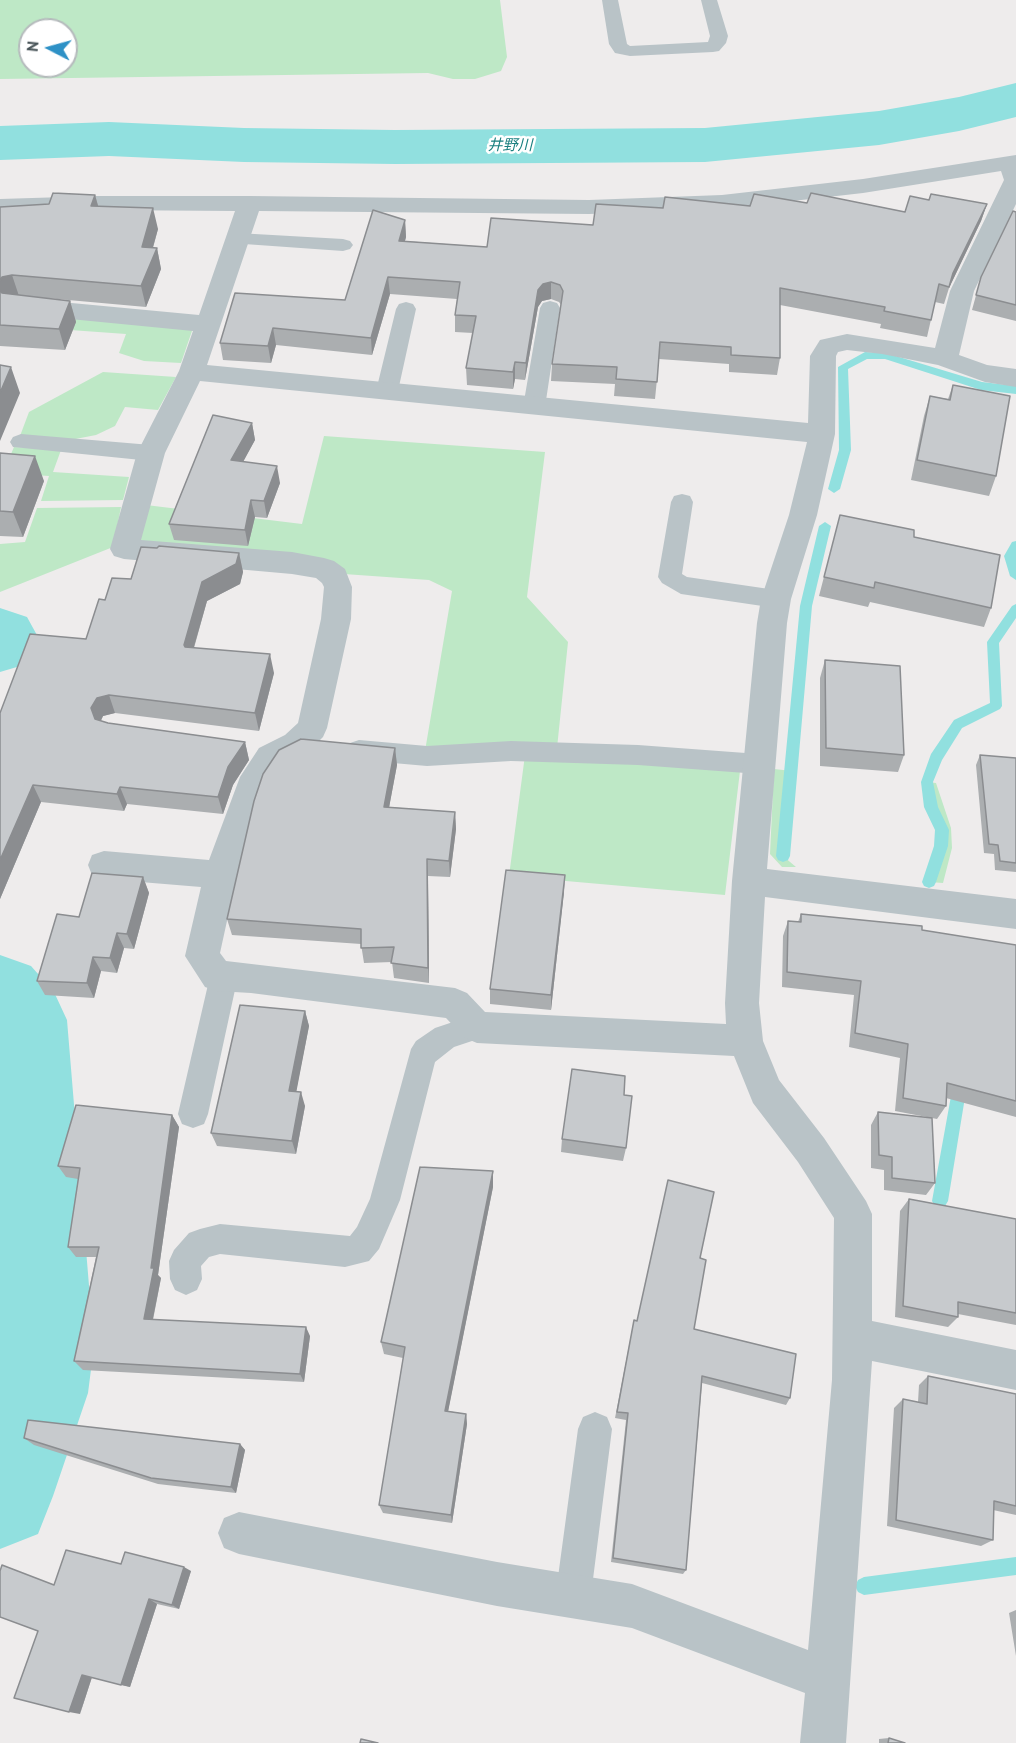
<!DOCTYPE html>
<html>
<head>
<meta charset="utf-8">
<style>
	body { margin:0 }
	#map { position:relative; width:1016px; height:1743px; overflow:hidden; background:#eeecec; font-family:"PT Sans",sans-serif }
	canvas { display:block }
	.north { position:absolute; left:18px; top:18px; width:60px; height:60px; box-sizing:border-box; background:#fff; border:2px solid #b5babc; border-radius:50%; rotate:276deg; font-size:16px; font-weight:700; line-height:24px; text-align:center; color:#475357 }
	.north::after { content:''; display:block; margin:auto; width:21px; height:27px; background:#2e91c6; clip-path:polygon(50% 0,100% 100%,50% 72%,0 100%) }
</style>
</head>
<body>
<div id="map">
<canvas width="1016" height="1743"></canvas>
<div class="north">N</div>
</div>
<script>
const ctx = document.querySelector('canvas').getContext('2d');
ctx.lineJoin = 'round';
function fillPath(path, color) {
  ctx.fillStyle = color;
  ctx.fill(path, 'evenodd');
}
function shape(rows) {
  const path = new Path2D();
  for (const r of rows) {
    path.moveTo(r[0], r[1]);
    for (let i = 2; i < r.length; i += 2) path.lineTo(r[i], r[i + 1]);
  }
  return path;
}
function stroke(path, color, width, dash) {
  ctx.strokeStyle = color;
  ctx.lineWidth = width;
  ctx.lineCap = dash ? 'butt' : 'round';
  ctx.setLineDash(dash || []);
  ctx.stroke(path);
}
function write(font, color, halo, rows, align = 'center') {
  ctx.font = font + ' "PT Sans","Noto Sans JP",sans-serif';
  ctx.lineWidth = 5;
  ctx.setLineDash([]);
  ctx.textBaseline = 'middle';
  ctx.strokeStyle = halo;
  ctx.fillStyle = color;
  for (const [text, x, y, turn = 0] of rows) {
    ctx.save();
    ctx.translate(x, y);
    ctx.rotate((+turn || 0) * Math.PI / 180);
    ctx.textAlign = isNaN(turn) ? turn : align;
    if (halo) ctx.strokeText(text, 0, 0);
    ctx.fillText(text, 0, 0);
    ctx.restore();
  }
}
fillPath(shape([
	[0,0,500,0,507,57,501,71,475,79,453,79,428,73,0,79],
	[30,30,66,30,66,66,30,66],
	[0,310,193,328,181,363,144,361,119,353,126,334,0,325],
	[103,372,176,377,158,410,125,407,115,426,96,435,65,441,20,436,29,412],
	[324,436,545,452,527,597,568,642,557,748,425,751,452,591,429,580,344,574,136,543,146,505,302,524],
	[14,447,61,450,53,472,129,477,123,500,41,501,49,476,3,473],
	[121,507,113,547,0,592,0,544,25,542,37,508],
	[525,755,740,771,725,895,509,876],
	[774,769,792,771,783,856,796,867,782,867,770,854],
	[927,782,936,783,951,828,952,848,943,883,929,882,941,846,942,830,931,807]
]), '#bee8c6');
fillPath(shape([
	[865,352,886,353,982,382,1016,386,1016,394,981,390,885,359,867,359,848,369,851,450,840,489,834,493,828,489,839,450,838,367,865,352],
	[825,522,831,526,812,606,790,856,788,860,783,862,778,860,776,856,800,606,819,526,825,522],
	[1016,541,1016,580,1010,576,1004,556,1012,542,1016,541],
	[1016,604,1016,618,999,643,1002,706,1000,709,962,728,942,760,933,782,938,807,949,830,948,846,936,882,934,886,929,888,924,886,922,882,934,846,935,830,924,807,921,782,931,754,954,720,990,703,987,642,1012,606,1016,604],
	[960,1078,965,1080,967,1085,948,1201,945,1206,940,1208,935,1206,932,1201,953,1085,955,1080,960,1078],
	[1016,1557,1016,1575,864,1595,858,1592,855,1586,858,1580,864,1577,1016,1557]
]), '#91e0df');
fillPath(shape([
	[1016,83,1016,117,959,131,879,145,705,162,395,164,244,162,109,156,0,160,0,126,109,122,244,128,395,130,705,128,879,111,959,97,1016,83],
	[0,608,27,617,38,637,38,643,27,664,0,672,0,608],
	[0,955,31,966,54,992,67,1020,94,1346,88,1393,53,1496,38,1534,0,1549,0,955]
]), '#91e0df');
fillPath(shape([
	[602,0,618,0,627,44,630,46,708,42,710,36,701,0,717,0,728,36,726,43,719,51,713,52,630,56,615,53,609,44,602,0],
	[237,233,343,239,350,241,353,245,350,249,343,251,230,243,227,239,230,235,237,233],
	[550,301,557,303,560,308,545,407,542,412,534,414,526,412,523,407,540,308,543,303,550,301],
	[406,302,413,304,416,309,398,391,395,396,387,398,379,396,376,391,396,309,399,304,406,302],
	[21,434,151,445,159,448,162,453,159,458,151,461,13,447,10,442,13,437,21,434],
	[682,494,690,496,693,502,682,574,687,577,776,590,784,593,788,599,784,605,776,608,681,594,662,583,658,577,671,502,674,496,682,494],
	[359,740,427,746,511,741,638,745,759,754,768,757,772,764,768,771,759,774,638,765,511,761,427,766,359,760,350,757,346,750,350,743,359,740],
	[224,964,234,967,238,976,208,1114,204,1124,193,1128,182,1124,178,1114,210,976,214,967,224,964],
	[477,1014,487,1018,491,1027,487,1036,454,1047,435,1062,400,1200,379,1249,369,1261,345,1267,220,1254,209,1257,201,1266,202,1279,197,1290,186,1295,175,1290,170,1279,169,1261,174,1250,189,1233,200,1229,220,1224,350,1236,357,1227,370,1199,411,1049,416,1041,435,1028,477,1014],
	[595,1412,607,1417,612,1429,592,1587,586,1599,562,1613,550,1607,544,1595,550,1583,558,1577,578,1429,583,1417,595,1412]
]), '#b9c3c7');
fillPath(shape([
	[1016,155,1016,204,974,291,959,355,987,365,1016,369,1016,387,985,382,938,365,882,354,847,350,838,352,836,356,835,434,817,515,791,599,787,623,767,869,1016,899,1016,929,765,897,759,1003,763,1041,779,1080,824,1138,866,1201,872,1214,872,1321,1016,1350,1016,1390,872,1361,846,1743,800,1743,805,1693,632,1628,497,1606,239,1554,224,1548,218,1533,224,1518,239,1512,497,1562,632,1584,808,1650,832,1380,834,1218,798,1162,753,1103,734,1056,477,1043,465,1038,446,1018,251,993,217,991,205,987,185,956,201,887,104,879,92,875,88,865,92,855,104,851,209,860,240,777,259,748,285,735,298,723,321,619,324,587,322,583,316,578,292,574,124,559,114,556,110,549,137,453,179,371,193,331,29,315,20,313,16,307,20,301,29,299,199,315,235,211,97,210,0,213,0,199,97,196,250,196,589,200,722,195,863,179,1016,155],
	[1001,171,1004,180,950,291,935,348,847,334,820,340,810,356,808,423,207,365,259,211,589,214,722,209,863,193,1001,171],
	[200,381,807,442,789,515,761,599,757,623,732,881,725,1003,726,1024,485,1012,467,993,455,988,226,961,220,953,237,875,265,790,281,766,307,753,323,737,327,728,351,619,352,587,345,569,334,561,324,558,292,552,141,540,165,453,200,381]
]), '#b9c3c7');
fillPath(shape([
	[95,195,98,206,158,229,153,248,157,248,161,269,146,307,46,298,70,301,76,322,65,350,0,346,0,207,49,204],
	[929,199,987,204,981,221,949,288,944,304,935,302,927,337,880,328,881,324,780,305,780,358,777,375,729,372,729,364,659,359,655,399,614,396,615,384,551,381,552,364,561,305,559,302,551,299,542,301,538,307,525,380,515,379,513,389,467,385,466,368,473,333,455,332,455,315,457,299,390,294,372,355,276,345,271,363,223,360,220,343,345,300,405,220,406,237,405,241,487,247,593,225,663,208,807,203,905,212],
	[1016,212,1016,321,972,310,981,277],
	[953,385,996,476,989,496,911,480,924,416,930,396,948,399],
	[252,423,255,440,243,461,280,483,267,518,255,517,248,546,174,540,169,524],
	[0,453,44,481,23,537,0,536],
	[840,515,914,537,991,608,984,627,870,602,868,607,819,596],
	[239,553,243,572,240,584,207,601,194,648,274,673,259,731,115,713,103,716,101,721,108,723,245,742,249,760,233,785,223,814,127,804,124,811,41,802,0,899,0,713,86,639,105,600,131,579],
	[825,660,904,755,898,772,820,766,820,678],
	[395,748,397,765,389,807,455,812,456,829,450,877,428,876,429,983,394,978,392,962,364,963,361,944,232,935,227,919],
	[980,755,1016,758,1016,872,995,870,994,854,984,853,976,765],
	[143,877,149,893,134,949,124,948,117,973,101,971,94,998,45,995,37,981,79,917],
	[564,892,551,1010,490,1004,490,989],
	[801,914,922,930,1016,997,1016,1117,946,1098,946,1106,937,1119,932,1118,935,1183,926,1195,884,1190,884,1170,871,1168,871,1125,878,1112,932,1118,895,1111,900,1058,849,1047,854,995,782,987,783,936,788,921,798,922],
	[305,1011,309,1026,296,1091,305,1106,296,1154,217,1146,211,1133],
	[624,1095,626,1148,623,1161,561,1152,562,1139],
	[172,1115,179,1127,158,1275,161,1278,153,1320,310,1336,304,1382,83,1370,74,1361,96,1257,76,1257,68,1247,78,1179,66,1177,58,1166],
	[493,1171,493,1187,448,1411,466,1414,467,1424,452,1523,383,1513,379,1505,403,1358,384,1354,381,1342],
	[909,1199,1016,1219,1016,1325,958,1314,958,1317,948,1327,895,1317,900,1211],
	[700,1258,694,1329,790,1398,786,1405,702,1383,686,1570,683,1574,611,1562,626,1420,615,1418,634,1320,636,1321],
	[928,1376,1016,1394,1016,1515,993,1510,993,1540,981,1546,887,1526,894,1408,903,1399,918,1402,919,1385],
	[24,1438,240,1444,245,1450,236,1493,158,1484,34,1445],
	[121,1564,191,1571,179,1609,157,1604,130,1687,92,1677,80,1714],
	[1016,1610,1016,1656,1009,1613],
	[889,1738,905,1743,879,1743,879,1739]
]), '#abaeb0');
fillPath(shape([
	[95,195,101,216,91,206],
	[987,204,981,221,949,288,953,273],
	[153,208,158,229,147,268,142,247],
	[405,220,406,237,400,258,399,241],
	[157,248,161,269,146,307,141,286],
	[12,275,19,296,0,295,0,281,2,277],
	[388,277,390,294,372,355,371,338],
	[551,282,551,299,542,301,538,307,525,380,526,363,538,290,543,284],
	[70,301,76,322,65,350,59,329],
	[273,328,276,345,271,363,268,346],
	[515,362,515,379,513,389,513,372],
	[11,367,20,393,0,441,0,393],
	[252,423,255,440,235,477,231,460],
	[35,456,44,481,23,537,13,512],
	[277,466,280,483,267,518,264,501],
	[251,500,255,517,248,546,245,530],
	[239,553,243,572,240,584,207,601,189,664,184,645,202,582],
	[270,654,274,673,259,731,255,713],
	[109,695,115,713,103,716,98,726,91,708,97,698],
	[245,742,249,760,233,785,223,814,218,797,228,767],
	[395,748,397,765,386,824,384,807],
	[33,785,41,802,0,899,0,860],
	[120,787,127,804,124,811,117,794],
	[455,812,456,829,450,877,449,861],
	[427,859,428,876,429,983,428,968],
	[565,875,564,892,551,1010,551,995],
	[143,877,149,893,134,949,127,934],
	[117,933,124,948,117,973,110,958],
	[93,957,101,971,94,998,87,983],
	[305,1011,309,1026,294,1104,289,1091],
	[301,1092,305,1106,296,1154,292,1141],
	[172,1115,179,1127,158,1275,161,1278,151,1328,144,1319],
	[493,1171,493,1187,446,1422,445,1411],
	[306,1327,310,1336,304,1382,300,1374],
	[466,1414,467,1424,452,1523,451,1515],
	[240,1444,245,1450,236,1493,231,1487],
	[184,1567,191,1571,179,1609,172,1605],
	[149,1599,157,1604,130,1687,121,1685],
	[82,1675,92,1677,80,1714,69,1712]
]), '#8b8d90');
const building = shape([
	[53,193,95,195,91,206,153,208,142,247,157,248,141,286,12,275,2,277,0,281,0,207,49,204,53,193],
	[811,193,905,212,910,196,929,200,931,194,987,204,953,273,949,287,939,284,931,320,884,311,885,307,780,288,780,358,731,355,731,347,660,342,657,382,616,379,617,367,552,364,563,291,560,285,551,282,543,284,538,290,526,363,515,362,513,372,466,368,476,316,455,315,460,282,388,277,371,338,273,328,268,346,220,343,235,293,345,300,373,210,405,220,399,241,487,247,491,218,593,225,596,204,663,208,665,197,750,206,754,194,807,203,811,193],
	[1013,211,1016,212,1016,305,976,295,981,277,1013,211],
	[0,290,2,293,70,301,59,329,0,325,0,290],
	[0,365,11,367,0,393,0,365],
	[953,385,1010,396,996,476,917,460,930,396,950,400,953,385],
	[213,415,252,423,231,460,277,466,264,501,251,500,245,530,169,524,213,415],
	[0,453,35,456,13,512,0,511,0,453],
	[840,515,914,530,914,537,1000,555,991,608,875,582,874,588,824,577,840,515],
	[159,546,239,553,236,564,202,582,184,645,185,647,270,654,255,713,109,695,97,698,91,708,95,719,108,723,245,742,228,767,218,797,120,787,117,794,33,785,0,860,0,713,30,634,86,639,99,599,105,600,112,578,131,579,141,547,157,548,159,546],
	[825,660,900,666,904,755,826,748,825,660],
	[301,739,395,748,384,807,455,812,449,861,427,859,428,968,391,963,394,947,361,948,361,929,227,919,254,801,263,774,279,750,301,739],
	[980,755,1016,758,1016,863,1000,861,998,845,989,844,980,755],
	[506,870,565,875,551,995,490,989,506,870],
	[92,873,143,877,127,934,117,933,110,958,93,957,87,983,37,981,57,914,79,917,92,873],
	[801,914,922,926,922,930,1016,945,1016,1101,947,1083,946,1106,903,1098,908,1044,855,1033,861,981,787,972,788,921,801,922,801,914],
	[240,1005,305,1011,289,1091,301,1092,292,1141,211,1133,240,1005],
	[572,1069,625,1076,624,1095,632,1096,626,1148,562,1139,572,1069],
	[76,1105,172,1115,151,1268,154,1268,144,1319,306,1327,300,1374,74,1361,99,1247,68,1247,80,1168,58,1166,76,1105],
	[878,1112,932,1118,935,1183,892,1178,892,1157,879,1155,878,1112],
	[420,1167,493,1171,445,1411,466,1414,451,1515,379,1505,405,1347,381,1342,420,1167],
	[668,1180,714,1192,700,1258,706,1260,694,1329,796,1354,790,1398,702,1376,686,1570,613,1558,628,1413,617,1412,634,1320,637,1321,668,1180],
	[909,1199,1016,1219,1016,1313,958,1302,958,1317,903,1306,909,1199],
	[928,1376,1016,1394,1016,1506,994,1501,993,1540,896,1520,903,1399,927,1404,928,1376],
	[28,1420,240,1444,231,1487,151,1478,24,1438,28,1420],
	[66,1550,121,1564,125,1552,184,1567,172,1605,149,1599,121,1685,82,1675,69,1712,14,1698,38,1631,0,1617,0,1571,2,1565,54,1585,66,1550],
	[889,1738,905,1743,888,1743,889,1738],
	[361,1739,378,1743,360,1743,361,1739]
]);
fillPath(building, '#c7cacd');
stroke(building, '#8b8d90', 1.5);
write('italic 15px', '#1b8080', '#fff', [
	["井野川",510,146]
]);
</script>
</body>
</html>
